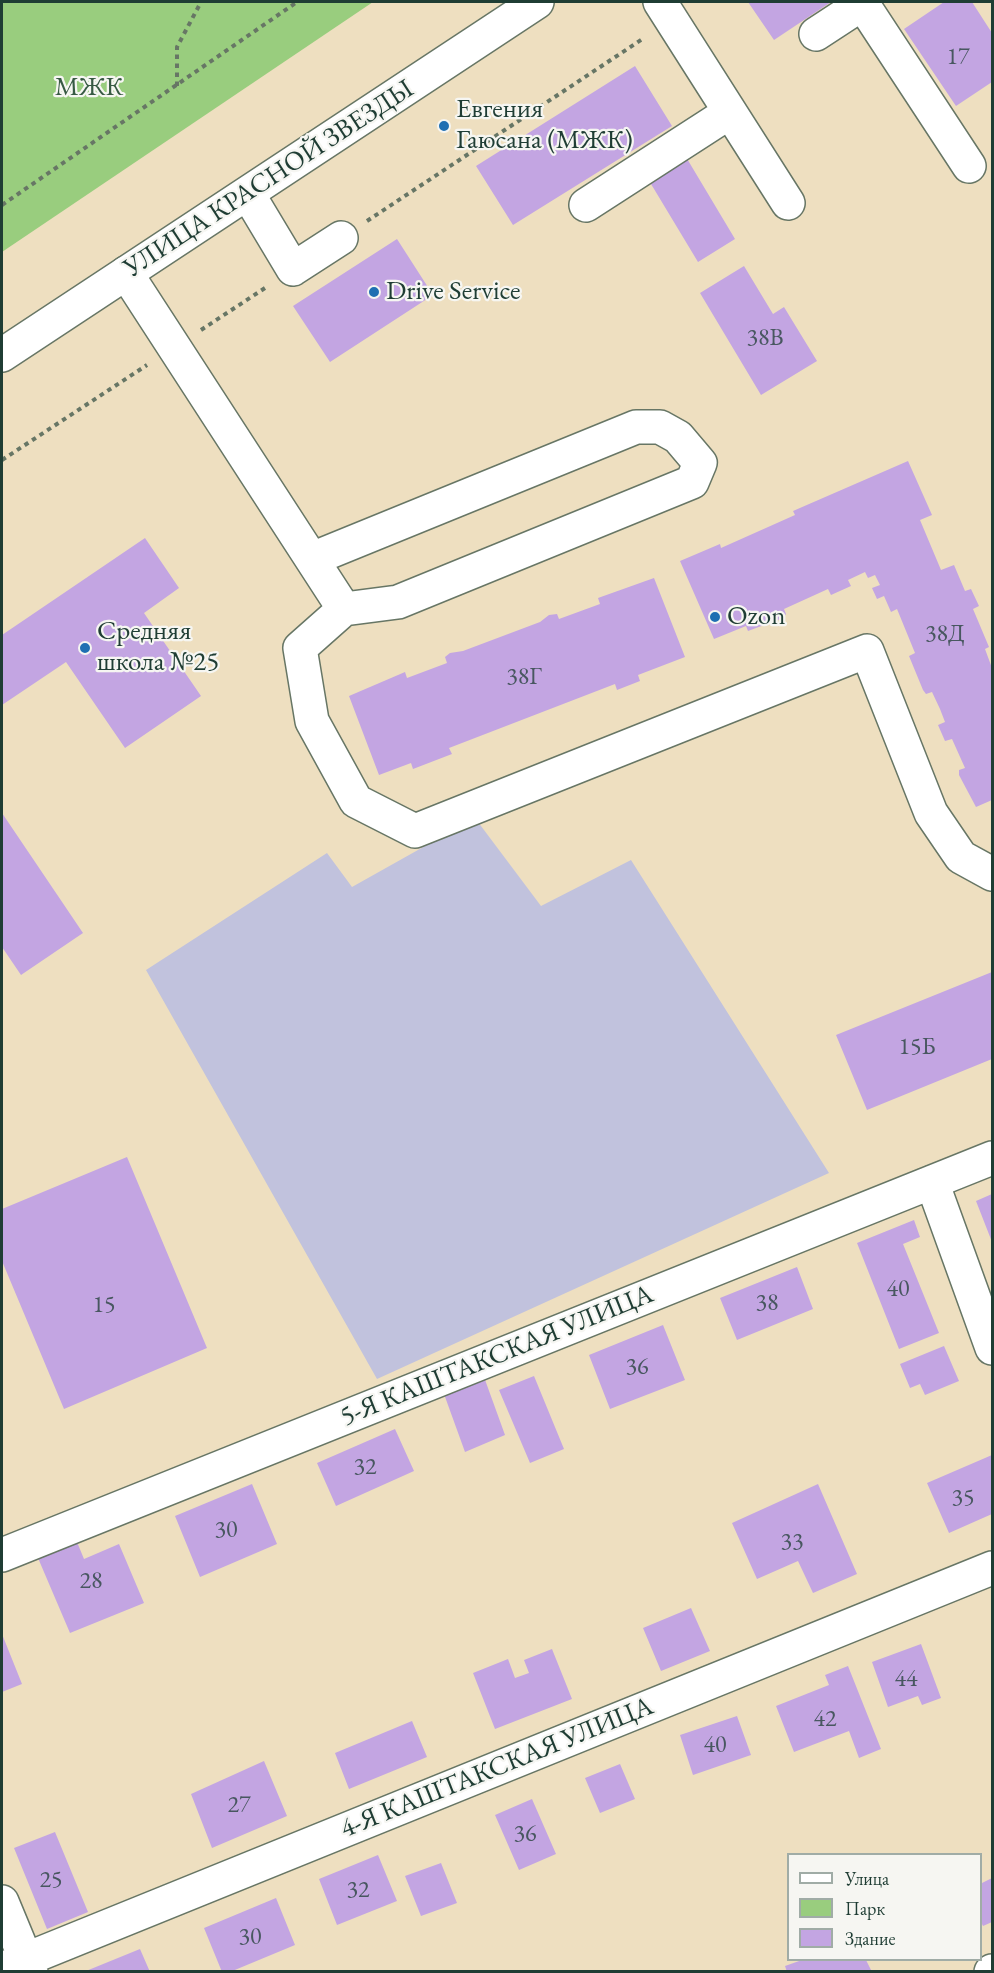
<!DOCTYPE html>
<html>
<head>
<meta charset="utf-8">
<style>
	body { margin:0 }
	#map { position:relative; width:994px; height:1973px; overflow:hidden; background:#eedfc0; font-family:"EB Garamond",serif }
	canvas { display:block }
	.frame { position:absolute; inset:0; border:3px solid #1f3d34; pointer-events:none }
	.legend { position:absolute; left:787px; top:1853px; width:195px; height:108px; box-sizing:border-box; background:#f6f6f2; border:2px solid #a0aca6; margin:0; padding:8px 10px; list-style:none; font-size:18px; color:#1f3d34 }
	.legend li { display:flex; align-items:center; gap:12px; height:30px }
	.legend b { width:30px; border:2px solid #a0aca6 }
</style>
</head>
<body>
<div id="map">
<canvas width="994" height="1973"></canvas>
<div class="frame"></div>
<ul class="legend">
<li><b style="height:8px;background:#fff"></b>Улица</li>
<li><b style="height:16px;background:#99cd7e"></b>Парк</li>
<li><b style="height:16px;background:#c3a5e2"></b>Здание</li>
</ul>
</div>
<script>
const ctx = document.querySelector('canvas').getContext('2d');
ctx.lineJoin = 'round';
function fillPath(path, color) {
  ctx.fillStyle = color;
  ctx.fill(path, 'evenodd');
}
function shape(rows) {
  const path = new Path2D();
  for (const r of rows) {
    path.moveTo(r[0], r[1]);
    for (let i = 2; i < r.length; i += 2) path.lineTo(r[i], r[i + 1]);
  }
  return path;
}
function stroke(path, color, width, dash) {
  ctx.strokeStyle = color;
  ctx.lineWidth = width;
  ctx.lineCap = dash ? 'butt' : 'round';
  ctx.setLineDash(dash || []);
  ctx.stroke(path);
}
function write(font, color, halo, rows, align = 'center') {
  ctx.font = font + ' "EB Garamond",serif';
  ctx.lineWidth = 4.5;
  ctx.setLineDash([]);
  ctx.textBaseline = 'middle';
  ctx.strokeStyle = halo;
  ctx.fillStyle = color;
  for (const [text, x, y, turn = 0] of rows) {
    ctx.save();
    ctx.translate(x, y);
    ctx.rotate((+turn || 0) * Math.PI / 180);
    ctx.textAlign = isNaN(turn) ? turn : align;
    if (halo) ctx.strokeText(text, 0, 0);
    ctx.fillText(text, 0, 0);
    ctx.restore();
  }
}
fillPath(shape([
	[475,818,541,906,631,860,829,1173,377,1379,146,970,327,853,352,887]
]), '#c1c2dd');
fillPath(shape([
	[2,2,373,2,2,252]
]), '#99cd7e');
fillPath(shape([
	[748,2,831,2,774,40],
	[944,2,972,2,992,33,992,82,956,106,904,29],
	[635,66,672,126,513,225,476,166],
	[686,157,735,239,698,262,648,179],
	[397,239,433,295,330,362,293,306],
	[744,266,773,314,784,307,817,361,761,395,700,293],
	[908,461,932,515,920,520,941,570,954,565,965,591,971,589,979,606,973,609,989,647,985,649,992,668,992,800,976,807,959,775,959,770,965,768,952,739,945,741,938,725,945,722,940,709,932,692,926,694,923,690,909,656,915,653,897,609,891,612,884,596,877,599,872,588,880,585,875,575,868,578,865,572,848,580,851,586,831,595,828,589,784,609,786,614,783,618,748,631,746,626,714,639,680,561,720,544,721,548,795,515,793,511],
	[145,538,179,588,144,613,201,696,125,748,66,662,2,705,2,635],
	[654,578,685,657,638,675,640,681,617,690,615,684,449,748,452,754,413,769,411,763,379,775,349,696,405,672,407,678,447,663,445,657,450,653,463,651,540,622,549,615,557,614,559,619,600,604,598,598],
	[2,813,83,933,21,975,2,947],
	[992,972,992,1059,867,1110,836,1035],
	[127,1157,207,1348,64,1409,2,1261,2,1209],
	[992,1194,992,1242,976,1201],
	[914,1220,920,1237,903,1244,939,1333,899,1349,857,1243],
	[797,1267,813,1309,737,1340,720,1298],
	[663,1325,685,1380,610,1409,589,1355],
	[944,1346,959,1381,925,1395,920,1384,910,1388,900,1364],
	[534,1376,564,1449,530,1463,499,1390],
	[484,1377,505,1435,465,1452,444,1394],
	[395,1429,414,1471,336,1506,317,1463],
	[992,1455,992,1514,949,1533,927,1483],
	[252,1484,277,1544,200,1577,175,1516],
	[818,1484,857,1574,813,1593,798,1561,757,1579,732,1523],
	[77,1542,84,1559,119,1544,144,1603,70,1633,38,1558],
	[691,1608,710,1651,661,1671,643,1628],
	[2,1634,22,1684,2,1692],
	[921,1644,941,1698,922,1705,918,1696,888,1707,872,1662],
	[552,1649,572,1699,495,1729,473,1673,508,1659,515,1678,529,1673,524,1660],
	[848,1666,881,1749,859,1758,849,1731,794,1752,776,1706,829,1685,825,1675],
	[737,1716,751,1755,693,1775,680,1735],
	[412,1721,427,1757,349,1789,335,1753],
	[264,1761,287,1816,212,1848,191,1794],
	[620,1764,635,1799,600,1813,585,1778],
	[532,1799,556,1854,519,1870,495,1815],
	[55,1832,88,1912,47,1929,14,1848],
	[378,1855,397,1901,337,1925,319,1879],
	[441,1863,457,1903,421,1916,405,1876],
	[992,1878,992,1922,983,1926,980,1920,980,1884],
	[276,1898,295,1945,230,1972,222,1972,204,1928],
	[140,1949,150,1972,86,1972,86,1971],
	[802,1960,866,1960,871,1970,787,1972,785,1966]
]), '#c3a5e2');
const minor = shape([
	[660,2,788,203],
	[862,3,969,166],
	[816,34,865,2],
	[248,194,293,269,341,238],
	[586,205,730,112],
	[126,273,344,609,300,648,312,721,356,801,415,831,867,651,931,813,961,857,992,874],
	[312,559,636,427,660,427,678,437,700,463,692,482,398,602,344,609],
	[932,1182,992,1348],
	[2,1555,992,1158],
	[2,1902,31,1972],
	[2,1969,992,1568],
	[991,1972,992,1971]
]);
const major = shape([
	[2,355,537,2]
]);
stroke(minor, '#677665', 36);
stroke(major, '#677665', 36);
stroke(shape([
	[177,86,177,47,201,2],
	[2,205,297,2],
	[367,221,644,38],
	[201,330,265,288],
	[2,460,147,365]
]), '#677665', 4, [4.5, 4.5]);
stroke(minor, '#fff', 33);
stroke(major, '#fff', 33);
for (const [x, y, r, color] of [
	[444,126,6,"#1f6fb2"],
	[374,292,6,"#1f6fb2"],
	[715,617,6,"#1f6fb2"],
	[85,648,6,"#1f6fb2"]
]) {
  const dot = new Path2D();
  dot.arc(x, y, r, 0, 2 * Math.PI);
  ctx.fillStyle = color;
  ctx.fill(dot);
  stroke(dot, '#f6f6f2', 2);
}
write('24px', '#485760', null, [
	["17",958,57],
	["38В",765,338],
	["38Д",945,634],
	["38Г",524,677],
	["15Б",917,1047],
	["40",898,1289],
	["38",767,1303],
	["15",104,1305],
	["36",637,1367],
	["32",365,1467],
	["35",963,1498],
	["30",226,1530],
	["33",792,1542],
	["28",91,1581],
	["44",906,1679],
	["42",825,1719],
	["40",715,1745],
	["27",239,1805],
	["36",525,1834],
	["25",51,1880],
	["32",358,1890],
	["30",250,1937]
]);
write('27px', '#375a43', '#f6f6f2', [
	["МЖК",89,88]
]);
write('27px', '#1f3d34', '#f6f6f2', [
	["Евгения",456,110],
	["Гаюсана (МЖК)",456,141],
	["Drive Service",386,292],
	["Ozon",727,617],
	["Средняя",97,632],
	["школа №25",97,663]
], 'left');
write('27px', '#1f3d34', '#f6f6f2', [
	["УЛИЦА КРАСНОЙ ЗВЕЗДЫ",269,179,-33],
	["5-Я КАШТАКСКАЯ УЛИЦА",497,1356,-22],
	["4-Я КАШТАКСКАЯ УЛИЦА",497,1768,-22]
]);
</script>
</body>
</html>
